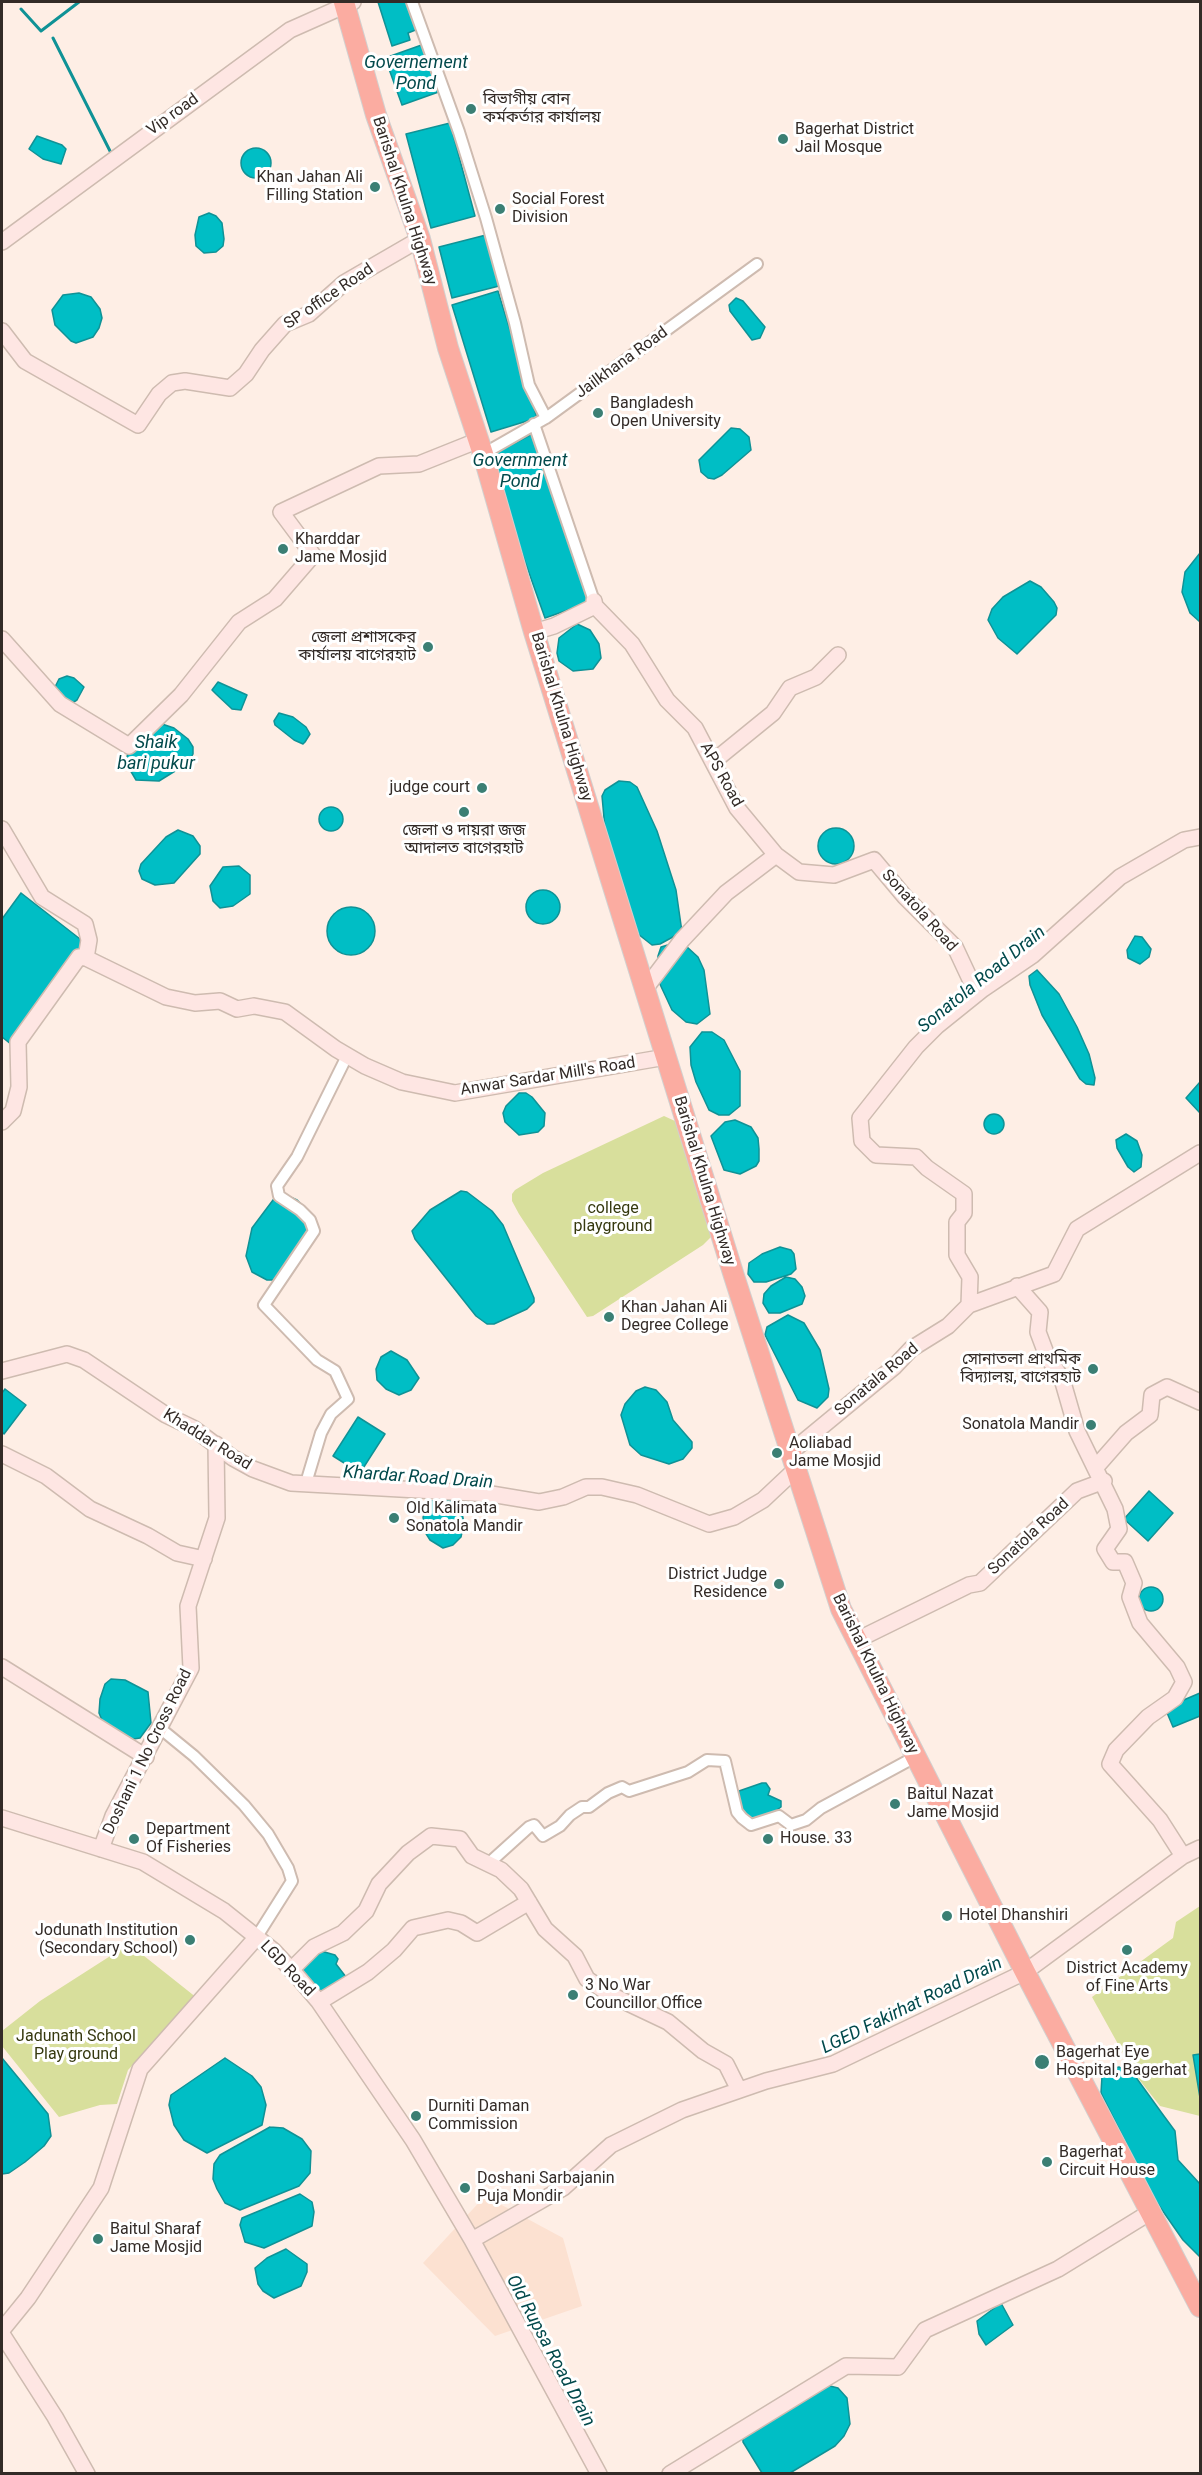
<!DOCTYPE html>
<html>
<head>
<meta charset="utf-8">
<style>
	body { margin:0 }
	#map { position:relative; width:1202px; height:2475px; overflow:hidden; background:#feeee5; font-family:Roboto,sans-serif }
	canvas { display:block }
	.frame { position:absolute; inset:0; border:3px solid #332b27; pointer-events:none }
</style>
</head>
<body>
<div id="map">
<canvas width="1202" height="2475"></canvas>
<div class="frame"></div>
</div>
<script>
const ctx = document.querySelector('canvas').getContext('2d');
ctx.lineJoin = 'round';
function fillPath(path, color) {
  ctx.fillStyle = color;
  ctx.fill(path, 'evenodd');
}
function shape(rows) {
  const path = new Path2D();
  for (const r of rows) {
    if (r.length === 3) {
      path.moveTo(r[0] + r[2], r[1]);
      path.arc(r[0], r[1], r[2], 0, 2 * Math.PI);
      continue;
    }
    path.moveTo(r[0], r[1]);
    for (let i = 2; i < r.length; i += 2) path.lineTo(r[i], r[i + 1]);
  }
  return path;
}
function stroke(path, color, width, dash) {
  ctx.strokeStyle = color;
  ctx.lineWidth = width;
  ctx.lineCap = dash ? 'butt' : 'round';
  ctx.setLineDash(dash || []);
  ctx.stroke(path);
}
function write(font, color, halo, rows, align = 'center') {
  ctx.font = font + ' Roboto,"Noto Sans Bengali",sans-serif';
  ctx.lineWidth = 6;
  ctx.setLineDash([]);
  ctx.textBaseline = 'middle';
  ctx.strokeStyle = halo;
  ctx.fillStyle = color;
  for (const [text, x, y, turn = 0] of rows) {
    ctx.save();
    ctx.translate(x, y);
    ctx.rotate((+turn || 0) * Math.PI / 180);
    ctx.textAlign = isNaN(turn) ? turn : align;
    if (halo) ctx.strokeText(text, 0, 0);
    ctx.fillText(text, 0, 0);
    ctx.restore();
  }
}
fillPath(shape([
	[485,2196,563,2238,582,2306,495,2336,423,2263]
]), '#fce1d1');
fillPath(shape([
	[664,1116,675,1121,711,1237,703,1245,593,1316,587,1317,519,1214,512,1201,512,1194,515,1190,543,1173],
	[1200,1906,1200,2116,1160,2106,1134,2073,1092,1997,1173,1938,1176,1922],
	[129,1944,197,1998,128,2070,117,2104,100,2105,59,2117,2,2046,2,2031,40,2001]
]), '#d8df9c');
const water = shape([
	[378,2,409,2,418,29,408,33,410,40,392,46,378,2],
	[430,42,447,89,402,105,385,58,430,42],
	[450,123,475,216,431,228,406,134,450,123],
	[37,136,62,145,66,149,61,164,43,159,29,149,37,136],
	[256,163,15],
	[209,213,216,216,222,223,224,239,223,246,216,252,204,253,196,246,195,235,199,217,209,213],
	[486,235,499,286,452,298,439,247,486,235],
	[498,291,537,418,491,432,452,305,498,291],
	[79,293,91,297,100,309,102,318,99,328,93,337,76,343,71,341,55,325,52,310,63,295,79,293],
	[736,298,743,301,765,327,760,338,752,340,730,311,729,305,736,298],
	[731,428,740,429,749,437,751,450,722,475,714,479,708,478,701,472,699,460,731,428],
	[534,433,591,602,545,618,488,457,534,433],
	[1200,553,1200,622,1190,613,1182,592,1185,572,1200,553],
	[1030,581,1041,587,1054,602,1057,608,1056,615,1017,654,998,638,988,620,992,609,1003,597,1030,581],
	[577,624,590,630,599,644,601,658,593,669,573,671,559,661,557,653,559,638,577,624],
	[67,676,74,678,84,687,77,700,69,705,53,691,59,679,67,676],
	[218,682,247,695,241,710,232,709,216,694,212,690,218,682],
	[279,713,293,717,306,727,310,734,305,742,303,744,294,740,275,725,274,721,279,713],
	[162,724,174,728,188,739,193,747,193,754,188,763,159,781,136,780,126,763,129,746,149,729,162,724],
	[619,781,630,782,637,787,657,831,676,890,682,932,660,944,652,945,638,934,605,829,602,796,605,790,619,781],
	[331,819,12],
	[836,846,18],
	[178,830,193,836,200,846,200,854,174,883,155,885,142,879,139,871,141,864,166,837,178,830],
	[239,866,250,875,250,894,233,906,220,908,213,901,210,886,223,867,239,866],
	[543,907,17],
	[21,893,89,946,12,1045,2,1037,2,919,21,893],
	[351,931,24],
	[1135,936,1142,937,1151,949,1149,957,1140,964,1128,958,1127,950,1135,936],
	[678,942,686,946,698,957,704,970,710,1014,697,1024,686,1022,672,1010,658,980,658,956,661,947,678,942],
	[1037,970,1059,994,1077,1027,1089,1054,1095,1078,1094,1085,1086,1084,1080,1079,1042,1015,1030,985,1029,976,1037,970],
	[702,1032,712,1032,724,1040,740,1071,740,1106,729,1115,719,1115,709,1110,696,1082,691,1065,690,1047,702,1032],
	[1200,1082,1200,1113,1186,1098,1200,1082],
	[519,1093,526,1093,532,1097,545,1113,544,1126,538,1132,519,1135,505,1122,503,1113,506,1106,519,1093],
	[994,1124,10],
	[735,1120,751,1127,758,1138,759,1149,759,1161,756,1166,740,1174,724,1170,711,1136,725,1122,735,1120],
	[1126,1134,1137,1141,1142,1155,1141,1167,1134,1172,1128,1167,1117,1148,1116,1140,1126,1134],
	[461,1191,467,1192,492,1211,503,1225,534,1298,534,1302,527,1309,494,1324,487,1324,476,1316,415,1239,412,1231,430,1210,461,1191],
	[276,1196,288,1196,297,1200,308,1211,311,1227,275,1280,267,1280,252,1272,246,1256,252,1228,276,1196],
	[780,1247,791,1250,794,1254,796,1269,791,1274,766,1282,754,1282,748,1274,749,1263,762,1254,780,1247],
	[786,1277,795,1279,802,1287,805,1296,802,1304,780,1313,769,1313,763,1303,764,1294,771,1286,786,1277],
	[788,1315,804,1323,820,1350,829,1389,828,1397,817,1408,798,1400,765,1335,767,1327,788,1315],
	[391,1351,407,1360,419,1378,411,1390,399,1395,386,1389,377,1380,376,1369,381,1357,391,1351],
	[645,1387,656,1390,667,1402,673,1420,692,1442,692,1448,683,1459,669,1464,641,1455,630,1445,621,1415,625,1404,636,1391,645,1387],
	[5,1389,26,1405,4,1434,2,1432,2,1393,5,1389],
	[358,1417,385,1434,360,1473,333,1456,358,1417],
	[1149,1491,1173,1513,1148,1541,1124,1519,1149,1491],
	[446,1497,461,1508,464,1523,461,1537,453,1545,443,1548,430,1540,425,1532,423,1517,431,1501,446,1497],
	[1151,1599,12],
	[111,1679,125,1680,148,1692,151,1723,140,1738,127,1740,104,1725,99,1713,100,1699,105,1684,111,1679],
	[1200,1693,1200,1716,1173,1727,1165,1708,1200,1693],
	[762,1783,766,1783,770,1789,768,1795,781,1801,781,1807,768,1816,751,1821,741,1811,739,1791,762,1783],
	[321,1951,335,1955,338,1959,336,1964,346,1977,320,1993,302,1974,305,1963,321,1951],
	[1200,2054,1200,2098,1193,2055,1200,2054],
	[2,2058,48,2114,51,2136,44,2146,25,2162,9,2173,2,2174,2,2058],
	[225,2058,252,2076,261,2087,266,2105,262,2125,207,2153,184,2140,174,2125,169,2105,171,2095,225,2058],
	[1119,2067,1135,2076,1161,2112,1175,2131,1178,2160,1200,2184,1200,2257,1183,2240,1153,2197,1101,2093,1102,2076,1108,2070,1119,2067],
	[270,2127,283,2128,302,2139,311,2151,310,2173,299,2186,240,2210,225,2203,217,2189,213,2179,214,2164,220,2155,270,2127],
	[300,2194,312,2202,314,2212,312,2226,264,2248,245,2242,240,2225,242,2218,300,2194],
	[286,2249,307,2264,307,2272,301,2286,274,2298,263,2291,258,2284,255,2268,267,2258,286,2249],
	[1001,2303,1013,2325,986,2345,979,2334,977,2321,1001,2303],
	[826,2385,838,2388,847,2398,850,2424,844,2436,835,2446,790,2473,762,2473,743,2442,743,2435,826,2385]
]);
fillPath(water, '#00bec5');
stroke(water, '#0f9296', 1.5);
stroke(shape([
	[21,9,41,31,79,2],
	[53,38,111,153]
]), '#0f9296', 3);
const street = shape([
	[412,2,459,132,486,218,515,323,529,385,546,418],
	[534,424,594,601],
	[483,454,546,418,757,264],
	[306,1483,321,1433,331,1414,348,1399,335,1371,317,1360,264,1305,314,1231,310,1220,300,1210,279,1196,277,1186,297,1157,347,1056],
	[161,1729,194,1756,244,1805,268,1834,288,1868,292,1881,256,1938],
	[488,1864,529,1827,534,1825,543,1836,560,1826,570,1815,582,1807,589,1807,608,1793,622,1787,629,1791,688,1772,707,1760,725,1761,737,1812,742,1818,751,1825,779,1816,791,1825,806,1820,821,1808,915,1757]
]);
const secondary = shape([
	[2,242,290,30,353,2],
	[2,331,25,361,138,425,159,394,172,383,185,381,230,388,246,374,262,350,285,324,309,314,344,283,420,239],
	[594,601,595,606,632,644,667,700,695,728,737,808,776,855,726,893,682,940,645,989],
	[534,632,554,626,595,606],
	[2,639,60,704,129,746,181,695,239,622,275,599,313,555,281,512,379,466,419,464,479,440],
	[714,761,773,713,790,688,816,677,838,655],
	[2,829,42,897,85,924,89,940,86,958],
	[776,855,799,872,834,875,874,860,905,897,955,947,977,994],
	[2,1122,13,1111,19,1087,18,1042,79,957,86,958,166,997,195,1003,220,1001,237,1009,254,1006,285,1012,336,1049,365,1066,402,1082,455,1093,666,1057],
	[1017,1286,1040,1312,1038,1332,1047,1356,1062,1379,1077,1431,1115,1509,1119,1529,1105,1549,1113,1562,1125,1562,1134,1583,1130,1597,1140,1623,1177,1667,1184,1682,1175,1698,1148,1717,1116,1750,1110,1764,1160,1820,1183,1856],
	[969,1305,1054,1274,1077,1229,1200,1153],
	[2,1371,67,1354,84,1360,166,1415,193,1428,233,1458,253,1469,291,1483,491,1494,539,1502,563,1497,586,1487,602,1487,637,1495,709,1524,734,1517,763,1500,796,1469],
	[791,1452,894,1367,911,1349,948,1326,969,1305,970,1277,957,1255,957,1222,964,1213,964,1194,927,1168,916,1157,876,1155,862,1141,860,1118,916,1047,937,1026,983,989,1033,955,1120,877,1184,840,1200,837],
	[2,1454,46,1476,90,1509,148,1536,177,1553,204,1559],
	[1097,1466,1126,1433,1150,1415,1152,1395,1167,1387,1200,1402],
	[857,1640,969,1585,980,1583,1077,1491,1104,1481],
	[2,1667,146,1757],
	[2,1818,143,1862,224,1911,274,1951,297,1976,319,2002,413,2140,472,2240,599,2474],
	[101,1849,113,1816,191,1668,188,1606,217,1518,216,1444],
	[291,1970,314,1947,343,1933,366,1911,379,1884,408,1853,431,1836,460,1839,472,1856,501,1870,521,1889,545,1929,575,1956,587,1979,611,1995,668,2022,703,2051,726,2064,739,2090],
	[319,2002,368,1972,394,1950,413,1928,448,1920,461,1923,477,1933,529,1902],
	[472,2240,563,2188,611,2145,682,2110,766,2081,833,2064,1025,1972,1183,1856,1200,1848],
	[2,2330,28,2298,101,2188,140,2069,256,1938],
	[2,2334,55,2417,87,2474],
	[670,2474,846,2366,898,2367,925,2330,1058,2269,1152,2211]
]);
const highway = shape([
	[344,2,376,115,420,239,448,348,483,454,534,632,734,1276,841,1609,1025,1972,1200,2307]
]);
stroke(street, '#cebbb0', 14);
stroke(secondary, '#cebbb0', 18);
stroke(highway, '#d2d0cf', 22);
stroke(street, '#fff', 10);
stroke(secondary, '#fee6e3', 15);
stroke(highway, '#fbaca1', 20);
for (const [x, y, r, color] of [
	[471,109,6,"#3b7f74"],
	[783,139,6,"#3b7f74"],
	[375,187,6,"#3b7f74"],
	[500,209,6,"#3b7f74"],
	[598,413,6,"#3b7f74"],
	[283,549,6,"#3b7f74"],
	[428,647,6,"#3b7f74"],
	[482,788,6,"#3b7f74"],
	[464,812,6,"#3b7f74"],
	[609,1317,6,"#3b7f74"],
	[1093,1369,6,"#3b7f74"],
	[1091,1425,6,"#3b7f74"],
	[777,1453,6,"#3b7f74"],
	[394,1518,6,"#3b7f74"],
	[779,1584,6,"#3b7f74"],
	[895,1804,6,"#3b7f74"],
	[134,1839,6,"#3b7f74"],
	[768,1839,6,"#3b7f74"],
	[947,1916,6,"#3b7f74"],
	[190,1940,6,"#3b7f74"],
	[1127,1950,6,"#3b7f74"],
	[573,1995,6,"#3b7f74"],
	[1042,2062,8,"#3b7f74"],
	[416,2116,6,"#3b7f74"],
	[1047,2162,6,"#3b7f74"],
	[465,2188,6,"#3b7f74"],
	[98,2239,6,"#3b7f74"]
]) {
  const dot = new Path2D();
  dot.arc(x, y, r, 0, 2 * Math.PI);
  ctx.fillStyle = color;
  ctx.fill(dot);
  stroke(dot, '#fff', 2);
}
write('16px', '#332b27', '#fff', [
	["বিভাগীয় বোন",483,100],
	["কর্মকর্তার কার্যালয়",483,118],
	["Bagerhat District",795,130],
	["Jail Mosque",795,148],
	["Khan Jahan Ali",363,178,"right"],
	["Filling Station",363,196,"right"],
	["Social Forest",512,200],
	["Division",512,218],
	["Bangladesh",610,404],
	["Open University",610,422],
	["Kharddar",295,540],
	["Jame Mosjid",295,558],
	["জেলা প্রশাসকের",416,638,"right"],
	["কার্যালয় বাগেরহাট",416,656,"right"],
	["judge court",470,788,"right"],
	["জেলা ও দায়রা জজ",464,831,"center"],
	["আদালত বাগেরহাট",464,849,"center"],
	["Khan Jahan Ali",621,1308],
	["Degree College",621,1326],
	["সোনাতলা প্রাথমিক",1081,1360,"right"],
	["বিদ্যালয়, বাগেরহাট",1081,1378,"right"],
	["Sonatola Mandir",1079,1425,"right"],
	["Aoliabad",789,1444],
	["Jame Mosjid",789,1462],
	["Old Kalimata",406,1509],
	["Sonatola Mandir",406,1527],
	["District Judge",767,1575,"right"],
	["Residence",767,1593,"right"],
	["Baitul Nazat",907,1795],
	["Jame Mosjid",907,1813],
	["Department",146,1830],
	["Of Fisheries",146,1848],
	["House. 33",780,1839],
	["Hotel Dhanshiri",959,1916],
	["Jodunath Institution",178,1931,"right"],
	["(Secondary School)",178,1949,"right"],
	["District Academy",1127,1969,"center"],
	["of Fine Arts",1127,1987,"center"],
	["3 No War",585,1986],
	["Councillor Office",585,2004],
	["Bagerhat Eye",1056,2053],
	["Hospital, Bagerhat",1056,2071],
	["Durniti Daman",428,2107],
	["Commission",428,2125],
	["Bagerhat",1059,2153],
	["Circuit House",1059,2171],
	["Doshani Sarbajanin",477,2179],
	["Puja Mondir",477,2197],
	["Baitul Sharaf",110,2230],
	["Jame Mosjid",110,2248]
], 'left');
write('16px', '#332b27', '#fff', [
	["Vip road",173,115,-36],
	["Barishal Khulna Highway",404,201,72],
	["SP office Road",329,297,-34],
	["Jailkhana Road",622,363,-36],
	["Barishal Khulna Highway",561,717,73],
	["APS Road",721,775,61],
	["Sonatola Road",919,911,48],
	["Anwar Sardar Mill's Road",548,1077,-9],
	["Barishal Khulna Highway",704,1181,73],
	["Sonatala Road",877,1380,-40],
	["Khaddar Road",207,1440,32],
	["Sonatola Road",1029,1537,-43],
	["Barishal Khulna Highway",875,1674,64],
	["Doshani 1 No Cross Road",148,1752,-64],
	["LGD Road",287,1969,46]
]);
write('16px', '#36390f', '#fff', [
	["college",613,1209],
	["playground",613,1227],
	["Jadunath School",76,2037],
	["Play ground",76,2055]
]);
write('italic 18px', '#02494b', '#fff', [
	["Governement",416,63],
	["Pond",416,84],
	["Government",520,461],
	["Pond",520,482],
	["Shaik",156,743],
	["bari pukur",156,764],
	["Sonatola Road Drain",982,980,-39],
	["Khardar Road Drain",418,1478,4],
	["LGED Fakirhat Road Drain",912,2006,-26],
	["Old Rupsa Road Drain",550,2351,62]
]);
</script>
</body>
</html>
